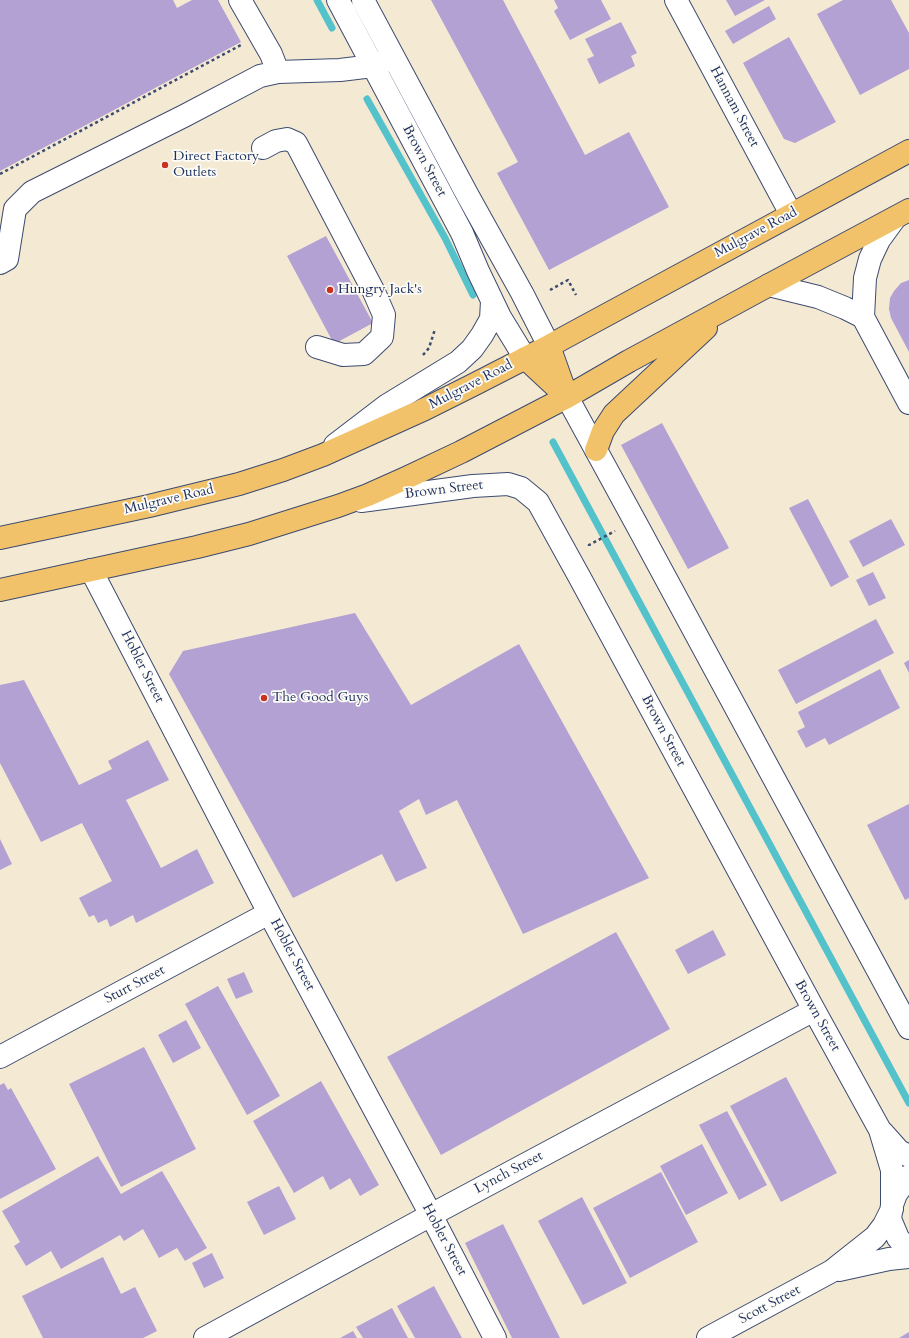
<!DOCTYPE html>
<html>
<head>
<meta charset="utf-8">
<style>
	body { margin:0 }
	canvas { display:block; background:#f4e9d3 }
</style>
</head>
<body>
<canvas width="909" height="1338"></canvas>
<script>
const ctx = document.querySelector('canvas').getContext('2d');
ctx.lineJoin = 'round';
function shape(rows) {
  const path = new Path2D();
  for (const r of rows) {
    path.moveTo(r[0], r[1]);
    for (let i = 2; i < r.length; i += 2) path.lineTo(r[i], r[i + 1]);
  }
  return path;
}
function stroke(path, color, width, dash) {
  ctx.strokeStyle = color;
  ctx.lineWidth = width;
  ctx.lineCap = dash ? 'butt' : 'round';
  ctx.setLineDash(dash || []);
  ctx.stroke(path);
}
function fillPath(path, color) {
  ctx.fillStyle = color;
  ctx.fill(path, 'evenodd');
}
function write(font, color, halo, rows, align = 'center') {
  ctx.font = font + ' Cardo,serif';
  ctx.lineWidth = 3.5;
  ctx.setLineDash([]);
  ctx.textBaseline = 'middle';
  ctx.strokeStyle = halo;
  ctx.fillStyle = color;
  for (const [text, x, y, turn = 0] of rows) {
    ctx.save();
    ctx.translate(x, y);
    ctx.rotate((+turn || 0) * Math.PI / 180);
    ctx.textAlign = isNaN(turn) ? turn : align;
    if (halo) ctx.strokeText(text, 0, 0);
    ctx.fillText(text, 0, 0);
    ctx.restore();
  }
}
stroke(shape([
	[317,0,332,28],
	[367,99,445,238,473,295],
	[553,442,909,1103]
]), '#54c2cb', 7);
fillPath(shape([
	[0,0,173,0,177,8,192,0,218,0,241,42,0,171],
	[431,0,503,0,585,155,629,132,669,207,549,270,497,173,518,162],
	[554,0,601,0,611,19,570,40,554,11,558,8],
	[726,0,765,0,735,16],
	[843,0,891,0,909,33,909,69,860,95,817,14],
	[769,6,776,19,733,44,725,31],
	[621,22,637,53,631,56,635,66,599,84,587,59,594,56,585,39],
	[789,37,836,122,795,143,784,139,743,63],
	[326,236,373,323,334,344,287,256],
	[909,280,909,352,891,318,889,309,890,298,894,291,901,283],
	[662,423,729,548,688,569,621,445],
	[808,499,849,577,831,587,789,508],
	[891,519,905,545,863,567,849,541],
	[873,572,886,598,869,606,856,580],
	[355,613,411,705,519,644,649,878,523,934,457,800,426,815,419,799,399,811,427,868,396,882,382,854,293,898,169,674,183,651],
	[876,619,894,653,796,704,778,670],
	[909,660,909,673,904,663],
	[880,669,900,708,829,745,825,738,806,748,797,731,805,727,798,712],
	[24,680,79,785,112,769,108,761,148,740,169,780,126,800,161,868,197,849,214,883,136,923,133,915,110,927,107,919,98,923,94,915,89,917,79,898,112,881,82,823,41,842,0,763,0,685],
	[909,804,909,898,905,900,867,825],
	[0,839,12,864,0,870],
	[713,930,726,955,688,974,675,950],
	[616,932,670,1029,441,1155,387,1057],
	[244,972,253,992,236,999,227,979],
	[218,986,280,1096,247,1115,185,1004],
	[186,1020,201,1048,173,1063,158,1035],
	[144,1047,196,1149,121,1187,69,1084],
	[786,1077,837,1173,781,1202,730,1106],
	[321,1081,379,1185,360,1196,350,1178,330,1190,323,1176,294,1193,253,1121],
	[4,1083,8,1090,11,1088,56,1169,0,1199,0,1085],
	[727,1111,767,1185,739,1200,699,1125],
	[702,1144,728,1193,686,1215,660,1166],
	[98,1156,121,1194,162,1171,207,1248,185,1261,177,1248,159,1258,143,1229,124,1241,120,1235,61,1269,51,1251,26,1266,14,1246,20,1242,2,1211],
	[661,1172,698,1242,630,1278,593,1208],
	[279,1186,296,1219,264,1235,247,1202],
	[582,1197,627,1283,583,1305,538,1221],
	[503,1224,560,1338,512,1338,465,1243],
	[212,1253,224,1278,204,1288,192,1263],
	[103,1257,121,1294,135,1287,157,1331,143,1338,43,1338,22,1296],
	[434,1286,462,1338,415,1338,397,1306],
	[392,1308,408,1338,363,1338,356,1327],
	[353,1331,357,1338,340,1338],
	[909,1332,909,1338,899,1338]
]), '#b3a1d4');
const minor = shape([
	[240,0,271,54,278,72,340,70,373,66,385,61],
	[338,0,462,233,478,271,500,317,525,358],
	[363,0,468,196,522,293,549,346],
	[676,0,791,214],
	[263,148,276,141,287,139,296,143,374,292,384,315,382,337,364,354,343,355,317,347],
	[0,263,7,259,15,209,32,192,184,116,260,76,278,72],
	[769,285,818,297,845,308,863,317,909,403],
	[863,317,865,278,870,259,879,240,895,218],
	[567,397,638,527,909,1028],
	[335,445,386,406,458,362,472,349,482,335,491,319,492,301],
	[361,501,473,486,508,484,521,488,538,502,580,578,814,1010,880,1130,892,1170,892,1205],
	[91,570,269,913,431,1215,495,1338],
	[0,1057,269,913],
	[883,1133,899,1151,909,1156],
	[909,1176,896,1194,892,1205,890,1219,898,1238,909,1251],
	[839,1270,889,1259,909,1257],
	[205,1338,431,1215,814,1010],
	[708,1338,832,1271,875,1237,884,1225,892,1209]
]);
const major = shape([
	[549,346,566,394],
	[525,358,567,397],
	[596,450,603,431,614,414,706,328],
	[0,538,149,506,239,484,283,470,323,455,425,409,473,385,549,346,909,151],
	[0,590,197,547,249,534,338,506,368,495,406,478,461,452,567,397,629,361,769,285,909,210]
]);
stroke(minor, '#3c4b70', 24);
stroke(major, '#3c4b70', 24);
stroke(shape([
	[0,174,241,45],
	[550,290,568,280,576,295],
	[423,355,429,348,435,329],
	[589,546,589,545,615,531]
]), '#3c4b70', 2.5, [3, 3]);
stroke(minor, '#fff', 22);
stroke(major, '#f2c26a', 22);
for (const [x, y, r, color] of [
	[165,165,4,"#c8321e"],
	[330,290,4,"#c8321e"],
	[264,698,4,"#c8321e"]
]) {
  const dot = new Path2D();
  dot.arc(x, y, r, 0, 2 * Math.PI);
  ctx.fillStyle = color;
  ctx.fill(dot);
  stroke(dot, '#fdfcf7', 1.5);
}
write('14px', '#1b2f5e', '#fdfcf7', [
	["Hannam Street",734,107,62],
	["Brown Street",424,161,62],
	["Mulgrave Road",756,233,-28],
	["Mulgrave Road",471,385,-27],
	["Brown Street",444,490,-7],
	["Mulgrave Road",169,500,-13],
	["Hobler Street",142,667,63],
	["Brown Street",663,731,62],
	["Hobler Street",292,955,62],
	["Sturt Street",135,985,-28],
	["Brown Street",817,1016,61],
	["Lynch Street",509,1173,-28],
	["Hobler Street",444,1240,62],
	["Scott Street",770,1305,-28]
]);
write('14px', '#1b2f5e', '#fdfcf7', [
	["Direct Factory",173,157],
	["Outlets",173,173],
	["Hungry Jack's",338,290],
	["The Good Guys",272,698]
], 'left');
</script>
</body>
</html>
